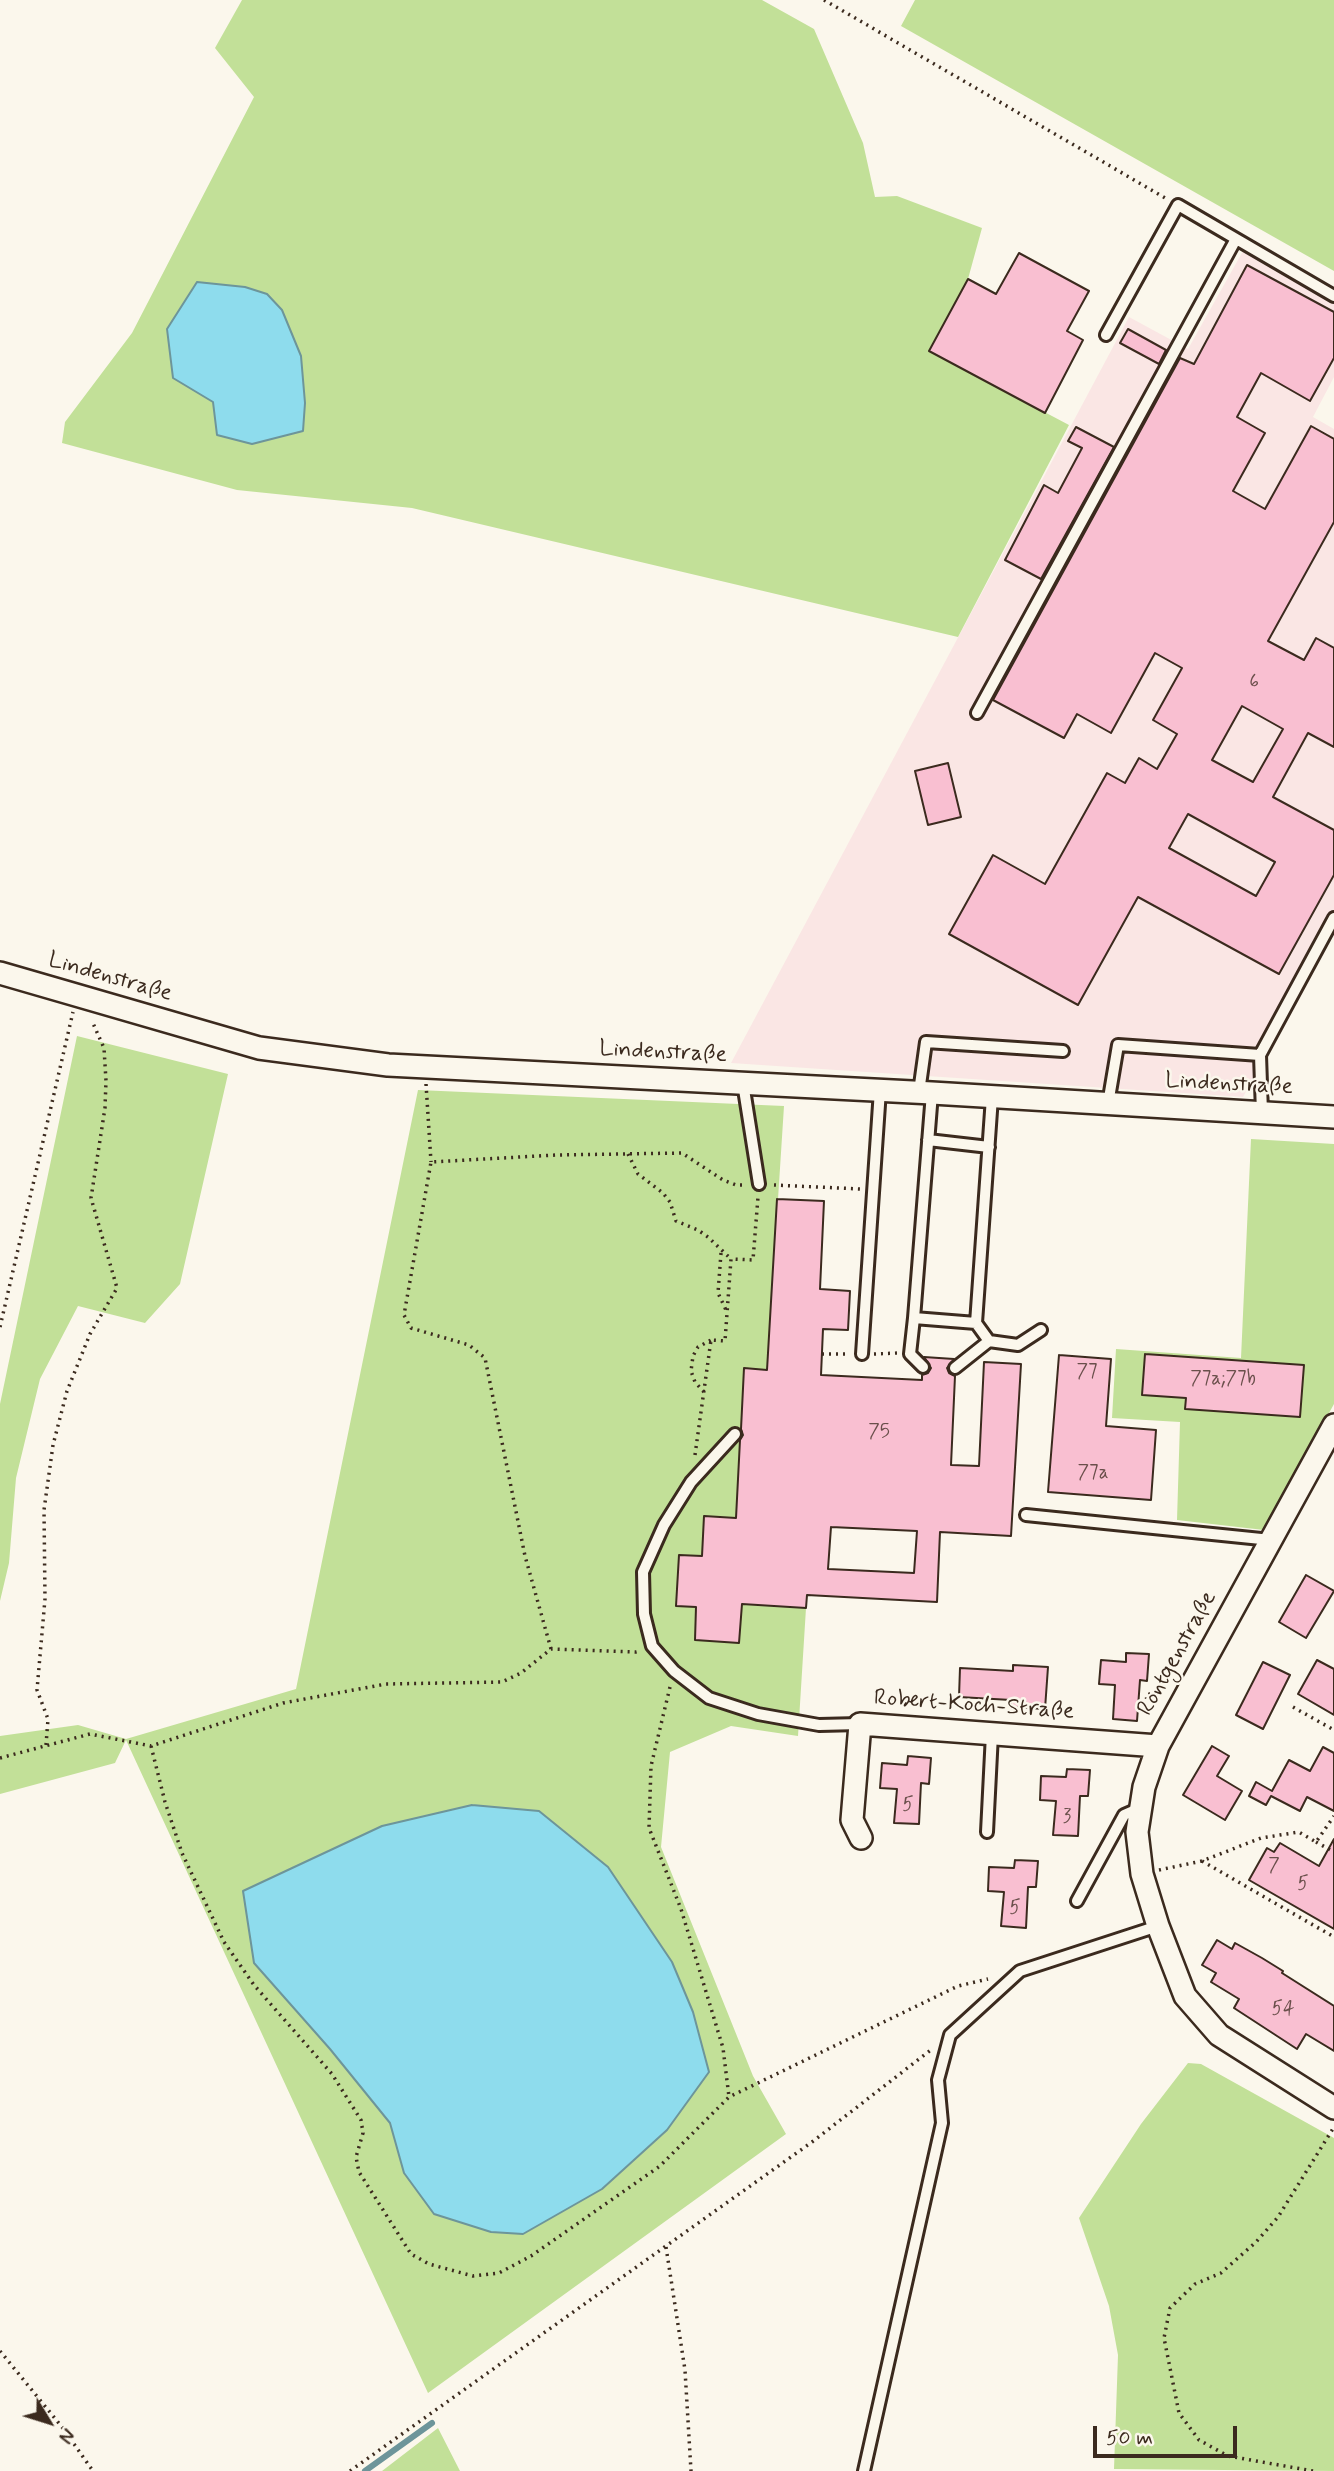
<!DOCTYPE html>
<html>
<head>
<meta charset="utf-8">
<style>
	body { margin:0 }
	#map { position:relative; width:1334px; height:2471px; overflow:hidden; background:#fbf7ec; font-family:Mynerve,sans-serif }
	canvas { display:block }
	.north { position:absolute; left:14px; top:2387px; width:70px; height:70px; -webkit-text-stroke:5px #fbf7ec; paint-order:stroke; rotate:128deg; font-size:19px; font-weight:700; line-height:28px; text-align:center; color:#3b2a1e }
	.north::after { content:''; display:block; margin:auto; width:24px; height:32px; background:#3b2a1e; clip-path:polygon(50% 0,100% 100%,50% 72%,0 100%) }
	.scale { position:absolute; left:1093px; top:2426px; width:144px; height:32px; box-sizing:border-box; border:4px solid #3b2a1e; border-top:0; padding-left:9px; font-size:21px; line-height:24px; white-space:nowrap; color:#3b2a1e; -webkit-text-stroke:5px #fbf7ec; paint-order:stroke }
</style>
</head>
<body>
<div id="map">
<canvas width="1334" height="2471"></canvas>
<div class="north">N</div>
<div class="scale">50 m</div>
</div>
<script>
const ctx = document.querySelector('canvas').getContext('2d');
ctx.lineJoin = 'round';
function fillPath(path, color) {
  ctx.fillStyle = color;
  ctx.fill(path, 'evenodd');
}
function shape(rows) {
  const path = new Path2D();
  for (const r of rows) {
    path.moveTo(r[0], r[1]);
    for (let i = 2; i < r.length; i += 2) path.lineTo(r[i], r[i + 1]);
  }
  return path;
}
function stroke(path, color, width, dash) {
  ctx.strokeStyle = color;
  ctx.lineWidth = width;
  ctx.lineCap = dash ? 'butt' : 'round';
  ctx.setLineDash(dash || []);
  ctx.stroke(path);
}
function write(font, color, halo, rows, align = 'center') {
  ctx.font = font + ' Mynerve,sans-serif';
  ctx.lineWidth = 5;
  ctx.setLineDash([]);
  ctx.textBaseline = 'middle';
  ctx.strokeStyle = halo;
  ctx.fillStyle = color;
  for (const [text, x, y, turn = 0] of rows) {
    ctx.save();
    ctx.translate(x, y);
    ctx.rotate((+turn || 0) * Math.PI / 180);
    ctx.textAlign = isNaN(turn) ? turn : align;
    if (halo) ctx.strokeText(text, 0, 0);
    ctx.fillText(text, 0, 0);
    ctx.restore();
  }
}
fillPath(shape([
	[1243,251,1334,302,1334,377,1313,417,1334,429,1334,929,1243,1097,731,1063,1129,317,1188,349]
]), '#fae6e4');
fillPath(shape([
	[242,0,762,0,814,29,863,143,875,197,897,196,982,228,968,279,929,351,1069,425,958,637,412,508,237,490,62,443,65,422,132,333,254,97,215,48],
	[167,329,290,334,301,356,218,435,213,402,173,378],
	[915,0,1334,0,1334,271,901,26],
	[77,1036,228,1074,180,1284,145,1323,78,1306,40,1379,16,1478,9,1563,0,1601,0,1404],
	[418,1090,784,1106,767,1370,744,1369,736,1518,704,1517,702,1556,679,1555,676,1605,696,1607,695,1640,739,1643,742,1604,806,1608,798,1736,731,1726,670,1752,661,1847,753,2076,786,2134,428,2393,126,1740,115,1763,0,1794,0,1736,78,1725,126,1739,296,1689],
	[472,1805,667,2130,602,2189,522,2234,404,2173,390,2123,330,2049,243,1891,382,1826],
	[1251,1139,1334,1144,1334,1404,1264,1530,1177,1520,1180,1422,1112,1418,1116,1349,1241,1358],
	[1188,2063,1201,2064,1334,2138,1334,2471,1114,2469,1118,2355,1109,2306,1079,2218,1141,2124],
	[438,2428,460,2471,382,2471]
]), '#c2e098');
const water = shape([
	[197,282,245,287,267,294,282,310,301,356,305,403,303,431,252,444,217,435,213,402,173,378,167,329,197,282],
	[472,1805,539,1811,608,1867,672,1962,693,2012,709,2072,667,2130,602,2189,523,2234,491,2232,434,2214,404,2173,390,2123,330,2049,254,1963,243,1891,382,1826,472,1805]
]);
fillPath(water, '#8edced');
stroke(water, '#6d959a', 2);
stroke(shape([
	[365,2471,432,2423]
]), '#6d959a', 6);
const building = shape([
	[1019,253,1089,291,1067,331,1083,340,1045,413,929,351,968,279,996,294,1019,253],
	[1247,265,1334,312,1334,358,1310,401,1261,373,1237,417,1265,433,1233,491,1265,509,1311,426,1334,439,1334,522,1268,641,1304,660,1316,638,1334,648,1334,747,1308,733,1273,797,1334,830,1334,875,1279,974,1138,897,1078,1005,949,934,993,855,1045,884,1107,773,1125,783,1139,758,1157,769,1177,734,1153,720,1182,668,1155,653,1111,733,1077,714,1064,738,993,700,1180,358,1194,364,1247,265],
	[1242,706,1283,729,1253,782,1212,760,1242,706],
	[1188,814,1275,862,1256,896,1169,848,1188,814],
	[1128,329,1166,350,1159,364,1120,343,1128,329],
	[1076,427,1114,447,1041,579,1005,560,1044,485,1058,493,1082,448,1068,441,1076,427],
	[948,763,961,817,928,825,915,771,948,763],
	[777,1199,824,1201,820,1289,850,1291,848,1330,823,1329,821,1375,922,1380,922,1375,928,1373,931,1368,924,1357,954,1359,947,1368,949,1373,955,1376,951,1465,979,1466,984,1362,1021,1364,1011,1536,940,1532,937,1602,807,1595,806,1608,742,1604,739,1643,695,1640,696,1607,676,1606,679,1555,702,1556,704,1516,736,1518,740,1440,743,1435,741,1429,744,1368,767,1370,777,1199],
	[831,1527,917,1531,914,1573,828,1569,831,1527],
	[1145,1354,1304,1365,1300,1417,1185,1409,1186,1398,1142,1395,1145,1354],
	[1059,1355,1111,1359,1106,1426,1156,1430,1151,1500,1048,1492,1059,1355],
	[1306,1575,1334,1591,1306,1638,1279,1622,1306,1575],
	[1126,1653,1149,1654,1147,1681,1140,1680,1137,1721,1113,1719,1115,1685,1099,1684,1101,1660,1126,1662,1126,1653],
	[1317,1660,1334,1669,1334,1715,1298,1694,1317,1660],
	[1263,1662,1290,1675,1263,1729,1236,1715,1263,1662],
	[1013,1665,1048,1667,1045,1709,1011,1707,1011,1700,959,1697,960,1668,1013,1671,1013,1665],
	[1212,1746,1229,1756,1217,1776,1242,1791,1225,1820,1183,1795,1212,1746],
	[1323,1747,1334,1753,1334,1811,1307,1797,1300,1811,1271,1796,1266,1805,1249,1796,1256,1782,1272,1791,1289,1760,1310,1771,1323,1747],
	[908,1756,931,1758,929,1784,921,1783,919,1824,894,1823,897,1789,880,1788,882,1763,907,1765,908,1756],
	[1067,1769,1090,1770,1088,1796,1080,1796,1078,1836,1053,1835,1056,1801,1040,1800,1041,1776,1066,1777,1067,1769],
	[1334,1839,1334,1929,1249,1880,1267,1848,1274,1852,1280,1843,1319,1866,1334,1839],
	[1015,1860,1038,1861,1036,1887,1028,1887,1026,1928,1001,1926,1004,1892,988,1891,989,1867,1014,1868,1015,1860],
	[1217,1940,1232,1949,1235,1943,1262,1958,1283,1971,1282,1973,1334,2006,1334,2051,1306,2034,1297,2049,1234,2008,1239,1999,1211,1982,1216,1973,1202,1965,1217,1940]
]);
fillPath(building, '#f9bfd1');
stroke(building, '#3b2a1e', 2);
const service = shape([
	[1106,335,1178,205,1334,296],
	[977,713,1236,239],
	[743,1083,759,1184],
	[919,1092,926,1042,1063,1051],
	[932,1093,914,1318,976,1323,992,1097],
	[1108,1104,1118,1045,1260,1055],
	[1262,1113,1260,1055,1334,918],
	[928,1140,989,1147],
	[914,1318,910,1354,923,1367],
	[976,1323,989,1341,1018,1345,1041,1330],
	[862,1354,880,1090],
	[955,1368,989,1341],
	[735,1434,691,1482,664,1525,643,1572,644,1614,652,1646,674,1671,709,1698,758,1714,819,1725,860,1724],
	[1026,1515,1271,1540],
	[987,1832,992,1734],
	[1077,1901,1124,1815,1140,1808],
	[864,2471,942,2123,938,2080,950,2035,1020,1971,1158,1926]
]);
const minor = shape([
	[0,973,259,1048,388,1065,932,1093,1334,1117],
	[1334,1425,1158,1746,1144,1787,1137,1832,1142,1874,1158,1926,1185,1996,1219,2035,1334,2108],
	[861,1838,852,1820,860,1724,1158,1746]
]);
stroke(service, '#3b2a1e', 16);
stroke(minor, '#3b2a1e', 26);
stroke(shape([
	[824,0,1167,199],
	[426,1084,431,1162],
	[628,1154,638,1174,663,1193,670,1202,676,1221,698,1230,708,1237,731,1259],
	[774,1185,860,1189],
	[721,1253,718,1293,726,1310],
	[0,1327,73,1012],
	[822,1354,849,1354],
	[874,1354,898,1353],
	[704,1392,695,1382,691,1371,693,1356,698,1347,711,1340],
	[695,1455,711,1340,725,1341,731,1259,753,1260,758,1197],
	[551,1649,525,1556,485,1358,469,1345,411,1328,404,1315,431,1162,556,1155,682,1153,723,1180,736,1185,745,1185],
	[670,1687,651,1766,649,1828,681,1909,723,2048,729,2097],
	[1293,1707,1334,1730],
	[46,1745,48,1719,37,1690,45,1599,44,1510,53,1445,67,1391,90,1334,117,1288,91,1198,105,1108,106,1081,104,1048,92,1021],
	[151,1746,165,1802,182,1853,224,1942,254,1985,332,2074,361,2120,363,2133,356,2157,359,2172,411,2254,429,2264,473,2276,499,2273,531,2256,660,2166,729,2097,958,1986,988,1979],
	[0,1758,90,1734,151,1746,283,1703,386,1684,502,1682,521,1673,551,1649,636,1652,641,1651],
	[1316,1842,1334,1852],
	[1202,1861,1334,1937],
	[1159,1870,1202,1861,1261,1838,1299,1832,1316,1842,1334,1816],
	[666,2247,685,2370,691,2471],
	[0,2351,62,2427,93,2471],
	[350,2471,812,2142,932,2049],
	[1313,2471,1228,2456,1199,2440,1179,2413,1164,2338,1170,2308,1195,2284,1221,2273,1256,2242,1278,2217,1334,2127]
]), '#3b2a1e', 3.5, [2, 5]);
stroke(service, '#fbf7ec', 10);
stroke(minor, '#fbf7ec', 21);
write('19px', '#6a4f4b', null, [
	["6",1254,683],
	["77",1087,1373],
	["77a;77b",1223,1380],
	["75",879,1433],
	["77a",1093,1474],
	["5",908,1806],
	["3",1067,1818],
	["7",1274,1867],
	["5",1303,1885],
	["5",1015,1909],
	["54",1283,2010]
]);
write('23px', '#3b2a1e', '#fbf7ec', [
	["Lindenstraße",110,978,16],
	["Lindenstraße",663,1053,3],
	["Lindenstraße",1229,1085,3],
	["Röntgenstraße",1178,1654,-61],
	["Robert-Koch-Straße",974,1706,4]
]);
</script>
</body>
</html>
